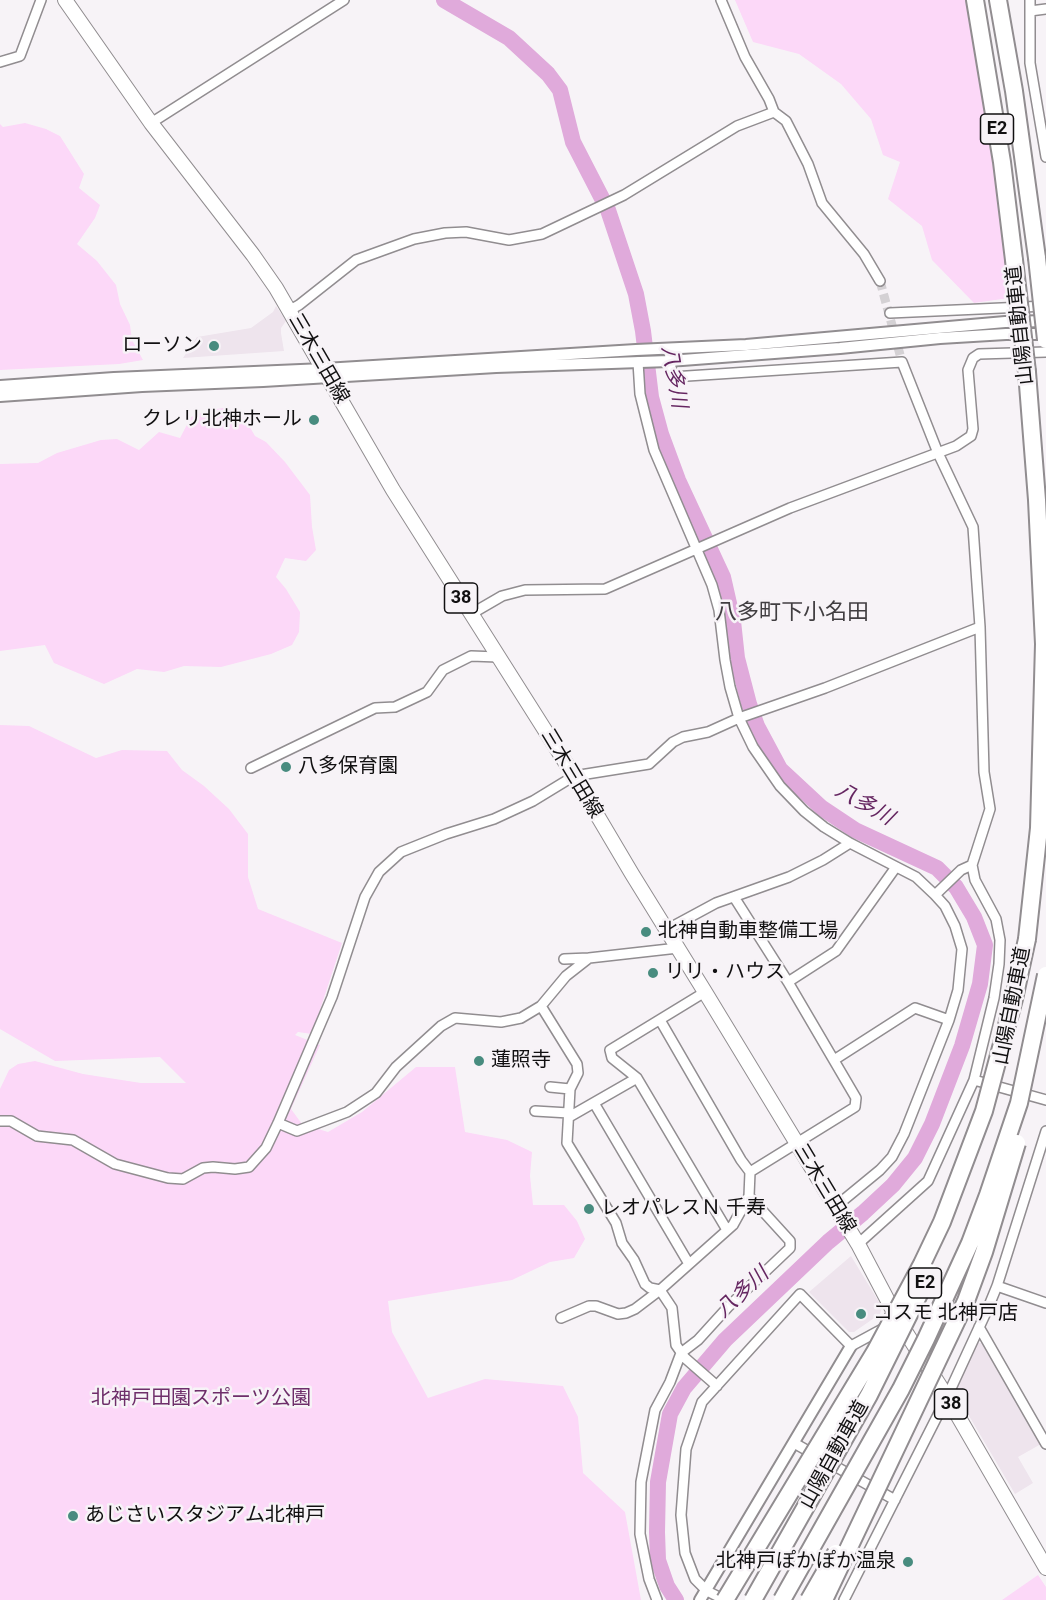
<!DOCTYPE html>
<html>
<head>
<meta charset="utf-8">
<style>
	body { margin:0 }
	canvas { display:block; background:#f7f3f7 }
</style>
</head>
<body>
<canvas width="1046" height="1600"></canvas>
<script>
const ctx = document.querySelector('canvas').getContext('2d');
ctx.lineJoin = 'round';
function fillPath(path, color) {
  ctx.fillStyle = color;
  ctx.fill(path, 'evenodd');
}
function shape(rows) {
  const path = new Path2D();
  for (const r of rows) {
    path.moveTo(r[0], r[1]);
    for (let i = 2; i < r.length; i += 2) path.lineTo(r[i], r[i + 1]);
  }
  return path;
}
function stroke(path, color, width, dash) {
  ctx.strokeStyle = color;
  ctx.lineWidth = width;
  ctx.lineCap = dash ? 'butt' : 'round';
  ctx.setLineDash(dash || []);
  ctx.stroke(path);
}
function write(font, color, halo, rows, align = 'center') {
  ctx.font = font + ' Roboto,"Noto Sans JP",sans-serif';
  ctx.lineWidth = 5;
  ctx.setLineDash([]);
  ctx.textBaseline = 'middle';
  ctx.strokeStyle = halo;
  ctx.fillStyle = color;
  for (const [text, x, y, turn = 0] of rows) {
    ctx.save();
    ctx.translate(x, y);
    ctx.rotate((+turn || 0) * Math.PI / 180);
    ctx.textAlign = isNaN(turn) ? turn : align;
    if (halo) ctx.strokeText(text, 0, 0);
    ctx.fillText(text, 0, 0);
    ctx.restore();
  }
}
fillPath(shape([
	[276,306,286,321,281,328,281,333,284,351,183,358,197,337,251,328,273,312],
	[851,1256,882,1307,880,1314,854,1332,849,1332,809,1292],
	[976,1343,983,1343,1041,1444,1018,1457,1033,1483,1015,1494,955,1392]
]), '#eee4ed');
fillPath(shape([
	[735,0,965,0,980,61,1009,298,974,303,932,260,922,226,888,199,900,162,883,155,871,119,841,84,799,54,753,42],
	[25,123,46,129,60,136,84,174,79,188,100,205,95,218,77,244,97,261,116,285,120,304,130,325,132,340,143,360,119,364,0,370,0,124,3,127],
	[223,408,237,411,245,419,255,436,266,442,285,462,310,495,312,527,316,550,306,561,285,558,276,577,286,589,300,612,299,632,292,645,271,654,221,667,184,666,164,672,137,669,104,684,54,663,45,645,0,651,0,464,38,463,57,453,101,440,117,439,139,450,159,432,180,438,191,417,205,411],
	[0,725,29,726,96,758,122,750,167,751,182,770,204,786,229,809,248,834,248,877,258,909,342,943,312,1034,298,1032,295,1035,320,1045,291,1109,302,1124,328,1132,362,1112,416,1067,455,1067,465,1132,507,1140,532,1152,530,1176,533,1205,564,1205,577,1221,585,1239,574,1258,550,1262,512,1280,388,1301,392,1332,428,1398,485,1379,563,1386,578,1417,583,1473,625,1512,641,1600,0,1600,0,1089,9,1070,18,1064,35,1061,83,1074,141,1083,186,1083,160,1057,55,1061,0,1029],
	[1038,1575,1046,1587,1046,1600,1002,1600]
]), '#fcd8f8');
stroke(shape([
	[444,0,509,38,548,74,560,90,573,142,608,210,636,294,643,331,651,397,661,434,678,480,723,577,733,621,737,658,749,704,757,726,780,769,822,808,855,830,937,868,956,887,974,917,985,945,980,984,962,1046,932,1124,915,1158,893,1185,863,1213,828,1242,725,1340,684,1388,670,1414,658,1482,657,1532,658,1560,667,1586,676,1600]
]), '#e0aadb', 16);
stroke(shape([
	[880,281,902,362]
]), '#d4d1d4', 9, [9, 4.5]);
const minor = shape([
	[721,0,745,57,769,99,774,112,786,121,808,164,822,203,864,254,880,281],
	[1030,0,1030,63,1046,157],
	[1030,11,1046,9],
	[0,62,20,56,41,0],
	[151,123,344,0],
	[290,310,299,305,356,260,414,239,445,233,466,232,509,240,542,234,624,195,737,126,774,112],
	[890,313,1046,306],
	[669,349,672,377,902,362,938,453,973,527,980,627,984,772,990,809,972,865,975,880,996,919,1000,940,999,964,994,998,974,1080,928,1181,858,1244],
	[638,362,640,394,654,450,712,585,719,610,725,660,730,687,739,718,753,747,780,786,804,811,824,827,850,843,916,877,935,895,945,906,955,926,962,949,958,990,949,1020,904,1134,892,1157,880,1170,835,1207],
	[471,614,502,596,525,590,605,589,790,508,956,446,971,436,973,429,968,370,973,358,979,354,1046,352],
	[251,768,375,708,395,707,427,692,443,670,471,656,498,657],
	[935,895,961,870,972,865],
	[666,930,716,903,789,877,823,860,850,843],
	[564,959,589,958],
	[788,982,836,951,896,867],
	[541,1006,577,1064,578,1073,570,1089,567,1143,616,1223,622,1243,634,1260,645,1284,650,1288,660,1290,672,1308,676,1345,685,1358,717,1386],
	[660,1020,741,1160,750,1172],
	[834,1060,915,1008,949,1020],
	[637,1078,727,1230],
	[974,1080,1046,1100],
	[550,1087,570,1089],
	[594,1103,689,1264],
	[535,1111,569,1113],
	[569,1117,637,1078,612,1058,610,1050,705,992],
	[0,1121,11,1121,37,1136,73,1140,115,1164,168,1178,183,1179,203,1168,213,1167,235,1169,249,1167,266,1148,278,1123,332,997,365,897,379,872,401,852,446,834,494,819,533,801,574,776,649,764,673,742,683,737,708,732,739,718,825,688,980,627],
	[278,1123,297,1131,347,1112,376,1093,396,1067,441,1026,455,1018,501,1022,521,1018,541,1006,566,976,589,958,678,948],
	[997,1286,1046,1303],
	[561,1318,589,1306,596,1306,618,1314,626,1313,635,1309,660,1290,733,1225,749,1196],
	[979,1327,1046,1444],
	[794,1443,895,1500],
	[657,1600,649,1579,640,1534,641,1482,655,1410,670,1382,681,1353,698,1340,728,1307,790,1248,790,1241,749,1196,750,1172,855,1107,856,1098,788,982,734,897],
	[725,1600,707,1591,695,1579,685,1553,681,1515,686,1449,702,1402,800,1294,851,1346,886,1327],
	[844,1600,947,1397,988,1308,997,1286,1046,1131]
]);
const tertiary = shape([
	[0,386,114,378,324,369,636,350,746,345,1005,322,1046,321],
	[0,396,142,386,263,381,496,367,669,361,840,348,940,338,1006,334,1046,334],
	[700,1600,851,1346]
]);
const primary = shape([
	[65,0,151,123,253,255,276,288,393,490,574,776,632,874,705,992,858,1244,898,1320,947,1397,1046,1568]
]);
const motorway = shape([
	[975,0,1002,162,1014,260],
	[998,0,1014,91,1037,258],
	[1027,939,1039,828,1044,644,1037,500,1027,372]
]);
stroke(minor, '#918d90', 12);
stroke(tertiary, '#918d90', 14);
stroke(primary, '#918d90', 16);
stroke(motorway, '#918d90', 20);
stroke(minor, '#fff', 9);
stroke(tertiary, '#fff', 10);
stroke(primary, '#fff', 14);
stroke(motorway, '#fff', 16);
const motorwayBridge = shape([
	[1037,258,1046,340],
	[1014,260,1027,372],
	[725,1600,875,1352,922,1264,942,1222,984,1111,1014,999,1027,939],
	[753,1600,869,1395,930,1272],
	[782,1600,901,1389,926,1339,970,1243,988,1195,1019,1103,1046,975],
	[809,1600,836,1553],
	[824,1600,966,1301,984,1252,1017,1143]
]);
stroke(motorwayBridge, '#918d90', 20, []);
stroke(motorwayBridge, '#fff', 16);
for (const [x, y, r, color] of [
	[214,346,6,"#488c7f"],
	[314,420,6,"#488c7f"],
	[286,767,6,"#488c7f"],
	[646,932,6,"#488c7f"],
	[653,973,6,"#488c7f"],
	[479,1061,6,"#488c7f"],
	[589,1209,6,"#488c7f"],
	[861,1314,6,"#488c7f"],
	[73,1516,6,"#488c7f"],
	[908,1562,6,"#488c7f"]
]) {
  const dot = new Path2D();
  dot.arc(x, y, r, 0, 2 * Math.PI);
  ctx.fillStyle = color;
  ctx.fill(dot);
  stroke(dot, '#f7f3f7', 2);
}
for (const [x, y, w] of [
	[997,129,33],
	[461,598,33],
	[925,1283,33],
	[951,1404,33]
]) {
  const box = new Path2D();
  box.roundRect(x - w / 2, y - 15, w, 30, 4.5);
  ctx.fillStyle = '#f7f3f7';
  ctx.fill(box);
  stroke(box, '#111011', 1.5);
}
write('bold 18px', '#111011', null, [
	["E2",997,129],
	["38",461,598],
	["E2",925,1283],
	["38",951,1404]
]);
write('20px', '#111011', '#f7f3f7', [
	["山陽自動車道",1021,325,-96],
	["三木三田線",318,359,60],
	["三木三田線",571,774,59],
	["山陽自動車道",1013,1006,-79],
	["三木三田線",824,1189,59],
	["山陽自動車道",835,1455,-61]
]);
write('20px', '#111011', '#f7f3f7', [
	["ローソン",202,346,"right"],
	["クレリ北神ホール",302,420,"right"],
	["八多保育園",298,767],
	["北神自動車整備工場",658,932],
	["リリ・ハウス",665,973],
	["蓮照寺",491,1061],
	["レオパレスＮ 千寿",601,1209],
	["コスモ 北神戸店",873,1314],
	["あじさいスタジアム北神戸",85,1516],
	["北神戸ぽかぽか温泉",896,1562,"right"]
], 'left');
write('20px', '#6e2e6a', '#f7f3f7', [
	["北神戸田園スポーツ公園",201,1399]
]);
write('italic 21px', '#652661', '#f7f3f7', [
	["八多川",673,377,80],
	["八多川",864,805,30],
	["八多川",743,1293,-43]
]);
write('22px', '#413e41', '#f7f3f7', [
	["八多町下小名田",792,613]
]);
</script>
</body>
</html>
